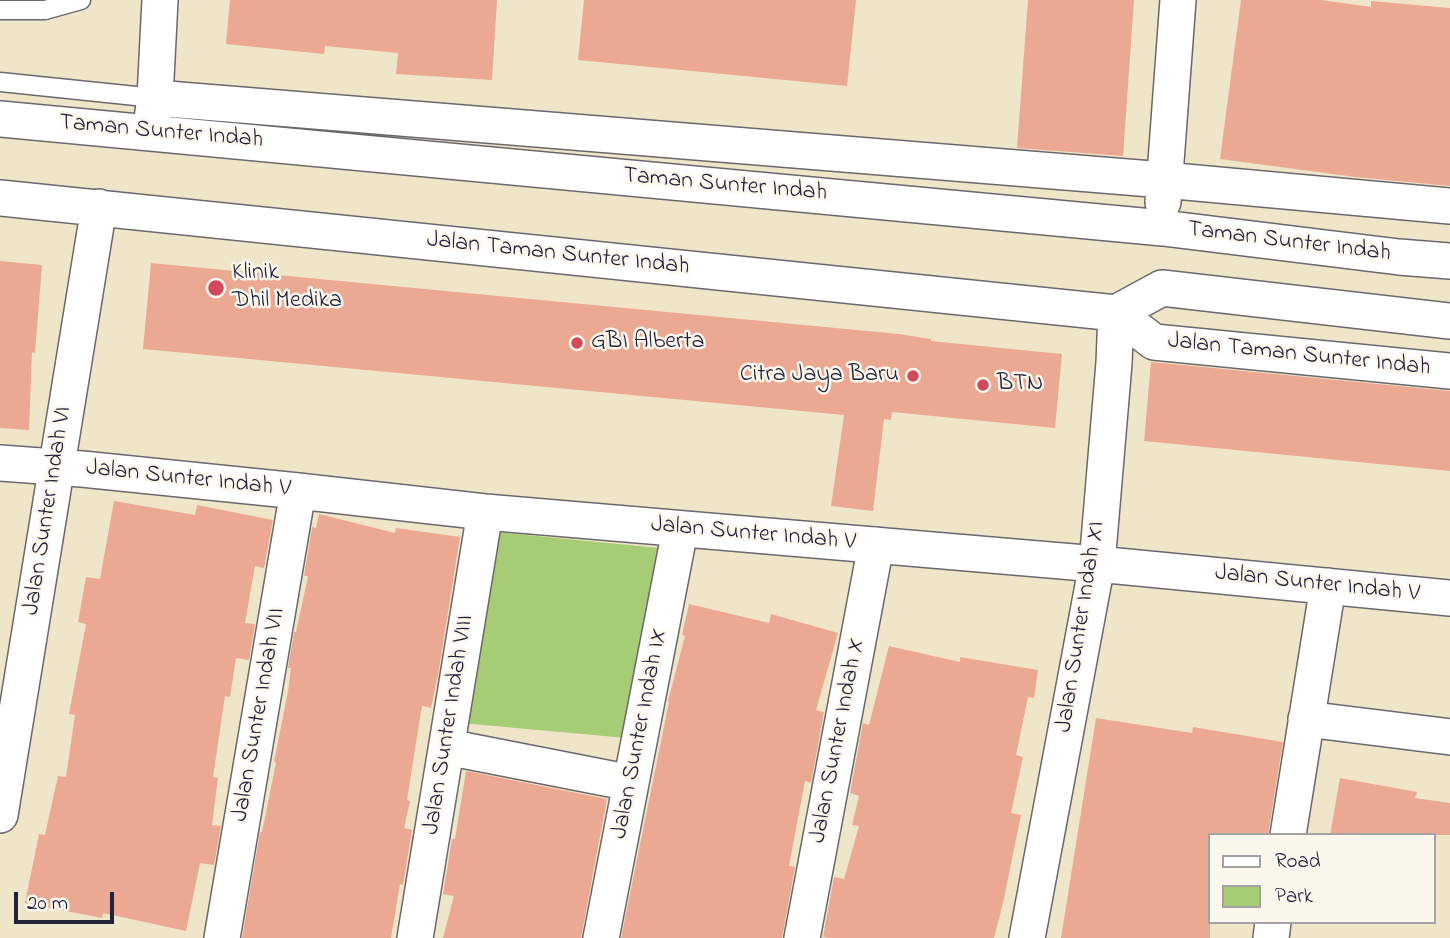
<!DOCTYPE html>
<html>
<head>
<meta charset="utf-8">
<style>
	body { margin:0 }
	#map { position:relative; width:1450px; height:938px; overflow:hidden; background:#efe6c9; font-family:"Indie Flower",sans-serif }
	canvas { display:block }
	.legend { position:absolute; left:1208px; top:833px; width:228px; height:91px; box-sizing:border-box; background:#fbf7ec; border:2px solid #a4a2a5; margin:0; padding:9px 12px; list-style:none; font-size:21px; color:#22223b }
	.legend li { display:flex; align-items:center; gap:14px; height:35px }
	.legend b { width:35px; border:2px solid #a4a2a5 }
	.scale { position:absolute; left:14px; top:892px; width:100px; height:32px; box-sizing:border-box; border:4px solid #22223b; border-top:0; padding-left:9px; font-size:21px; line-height:24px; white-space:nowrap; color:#22223b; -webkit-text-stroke:5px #fbf7ec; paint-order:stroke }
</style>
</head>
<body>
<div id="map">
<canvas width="1450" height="938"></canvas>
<ul class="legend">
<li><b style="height:9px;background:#fff"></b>Road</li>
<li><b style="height:19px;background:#a6cc76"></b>Park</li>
</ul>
<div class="scale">20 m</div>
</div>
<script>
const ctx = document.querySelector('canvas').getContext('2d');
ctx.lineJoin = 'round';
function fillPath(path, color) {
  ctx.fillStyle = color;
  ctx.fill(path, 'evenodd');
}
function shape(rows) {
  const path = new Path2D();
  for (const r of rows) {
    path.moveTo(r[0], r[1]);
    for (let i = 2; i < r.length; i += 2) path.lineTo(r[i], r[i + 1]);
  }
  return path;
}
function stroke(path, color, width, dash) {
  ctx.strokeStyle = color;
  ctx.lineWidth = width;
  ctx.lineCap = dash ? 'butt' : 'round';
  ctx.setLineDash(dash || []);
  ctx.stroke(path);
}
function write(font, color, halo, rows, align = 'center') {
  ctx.font = font + ' "Indie Flower",sans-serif';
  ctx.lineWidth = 5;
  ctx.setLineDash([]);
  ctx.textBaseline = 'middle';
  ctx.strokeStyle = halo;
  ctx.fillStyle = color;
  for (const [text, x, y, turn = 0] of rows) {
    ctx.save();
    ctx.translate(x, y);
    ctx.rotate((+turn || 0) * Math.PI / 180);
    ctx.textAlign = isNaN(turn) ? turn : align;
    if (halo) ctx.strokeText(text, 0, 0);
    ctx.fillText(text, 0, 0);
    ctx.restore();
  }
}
fillPath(shape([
	[495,532,670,549,637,739,461,723]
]), '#a6cc76');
fillPath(shape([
	[230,0,497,0,492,80,396,74,398,53,325,46,324,54,226,44],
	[584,0,856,0,847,86,578,60],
	[1028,0,1134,0,1123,156,1017,148],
	[1241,0,1321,0,1371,7,1371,1,1450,8,1450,186,1355,177,1220,159],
	[0,261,42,265,35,353,32,352,29,430,0,428],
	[151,263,899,334,931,339,931,341,1062,354,1055,428,892,412,891,420,884,419,873,511,831,506,844,415,143,349],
	[1151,362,1450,391,1450,471,1144,441],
	[114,501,195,515,197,505,273,520,264,568,255,566,245,623,255,624,249,660,236,658,230,697,225,696,213,777,218,778,212,825,221,826,214,865,200,863,186,931,103,913,102,918,25,903,39,834,45,835,58,776,66,777,75,715,69,714,86,624,78,622,86,577,100,579],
	[319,514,395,533,396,528,460,537,438,675,431,708,422,706,415,749,407,800,410,801,404,828,412,830,403,885,400,884,391,938,242,938,260,832,262,832,276,763,274,762,288,691,291,668,288,668,294,632,296,632,308,576,304,576,312,527,316,528],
	[689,604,769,623,771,614,838,633,816,710,824,712,811,783,805,781,789,866,795,867,782,938,621,938,669,702,668,701,685,636,682,635],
	[889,646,960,662,960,657,1038,670,1034,698,1028,697,1016,755,1023,757,1011,813,1021,815,1003,903,994,938,829,938,823,937,834,877,844,879,859,826,852,825,859,796,850,793,863,723,869,725],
	[1096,718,1192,733,1193,727,1283,742,1268,835,1210,835,1210,938,1061,938],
	[466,771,607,799,581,938,443,938,454,896,443,894,452,839,455,839],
	[1340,778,1417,792,1415,798,1450,803,1450,835,1330,835]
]), '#eba893');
const service = shape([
	[0,10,45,10,81,0],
	[0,82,155,98]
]);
const minor = shape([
	[155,98,1164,180,1450,206],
	[0,119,1163,228,1399,257,1450,261],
	[152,119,155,98,160,0],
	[0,198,1116,313,1154,342,1450,371],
	[1163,202,1178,0],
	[1116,313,1162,288,1450,321],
	[0,463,82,469,298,491,485,512,1097,564,1450,598],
	[1306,719,1450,737],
	[447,747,631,783],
	[0,815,99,207],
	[1288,835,1328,586],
	[222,938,298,491],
	[415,938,485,512],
	[601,938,680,530],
	[802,938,876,545],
	[1027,938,1097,564,1114,363,1116,313],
	[1271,938,1273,922]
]);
stroke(service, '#6a676d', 21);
stroke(minor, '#6a676d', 38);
stroke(service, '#fff', 18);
stroke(minor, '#fff', 35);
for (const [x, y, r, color] of [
	[216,288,9,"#d1495b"],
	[577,343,7,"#d1495b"],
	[913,376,7,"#d1495b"],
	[983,385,7,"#d1495b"]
]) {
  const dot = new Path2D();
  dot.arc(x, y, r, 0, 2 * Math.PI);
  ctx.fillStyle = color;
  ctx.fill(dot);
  stroke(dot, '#fbf7ec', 2.5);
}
write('24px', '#22223b', '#fbf7ec', [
	["Taman Sunter Indah",161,133,5],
	["Taman Sunter Indah",725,186,5],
	["Taman Sunter Indah",1289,243,7],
	["Jalan Taman Sunter Indah",558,255,6],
	["Jalan Taman Sunter Indah",1299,356,6],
	["Jalan Sunter Indah V",188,480,6],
	["Jalan Sunter Indah VI",49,511,-81],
	["Jalan Sunter Indah V",753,535,5],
	["Jalan Sunter Indah V",1317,585,6],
	["Jalan Sunter Indah XI",1082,627,-81],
	["Jalan Sunter Indah VII",260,715,-80],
	["Jalan Sunter Indah VIII",450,725,-81],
	["Jalan Sunter Indah IX",641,734,-79],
	["Jalan Sunter Indah X",839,741,-79]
]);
write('24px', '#22223b', '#fbf7ec', [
	["Klinik",232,274],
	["Dhil Medika",232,302],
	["GBI Alberta",591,343],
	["Citra Jaya Baru",899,376,"right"],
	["BTN",997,385]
], 'left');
</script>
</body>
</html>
